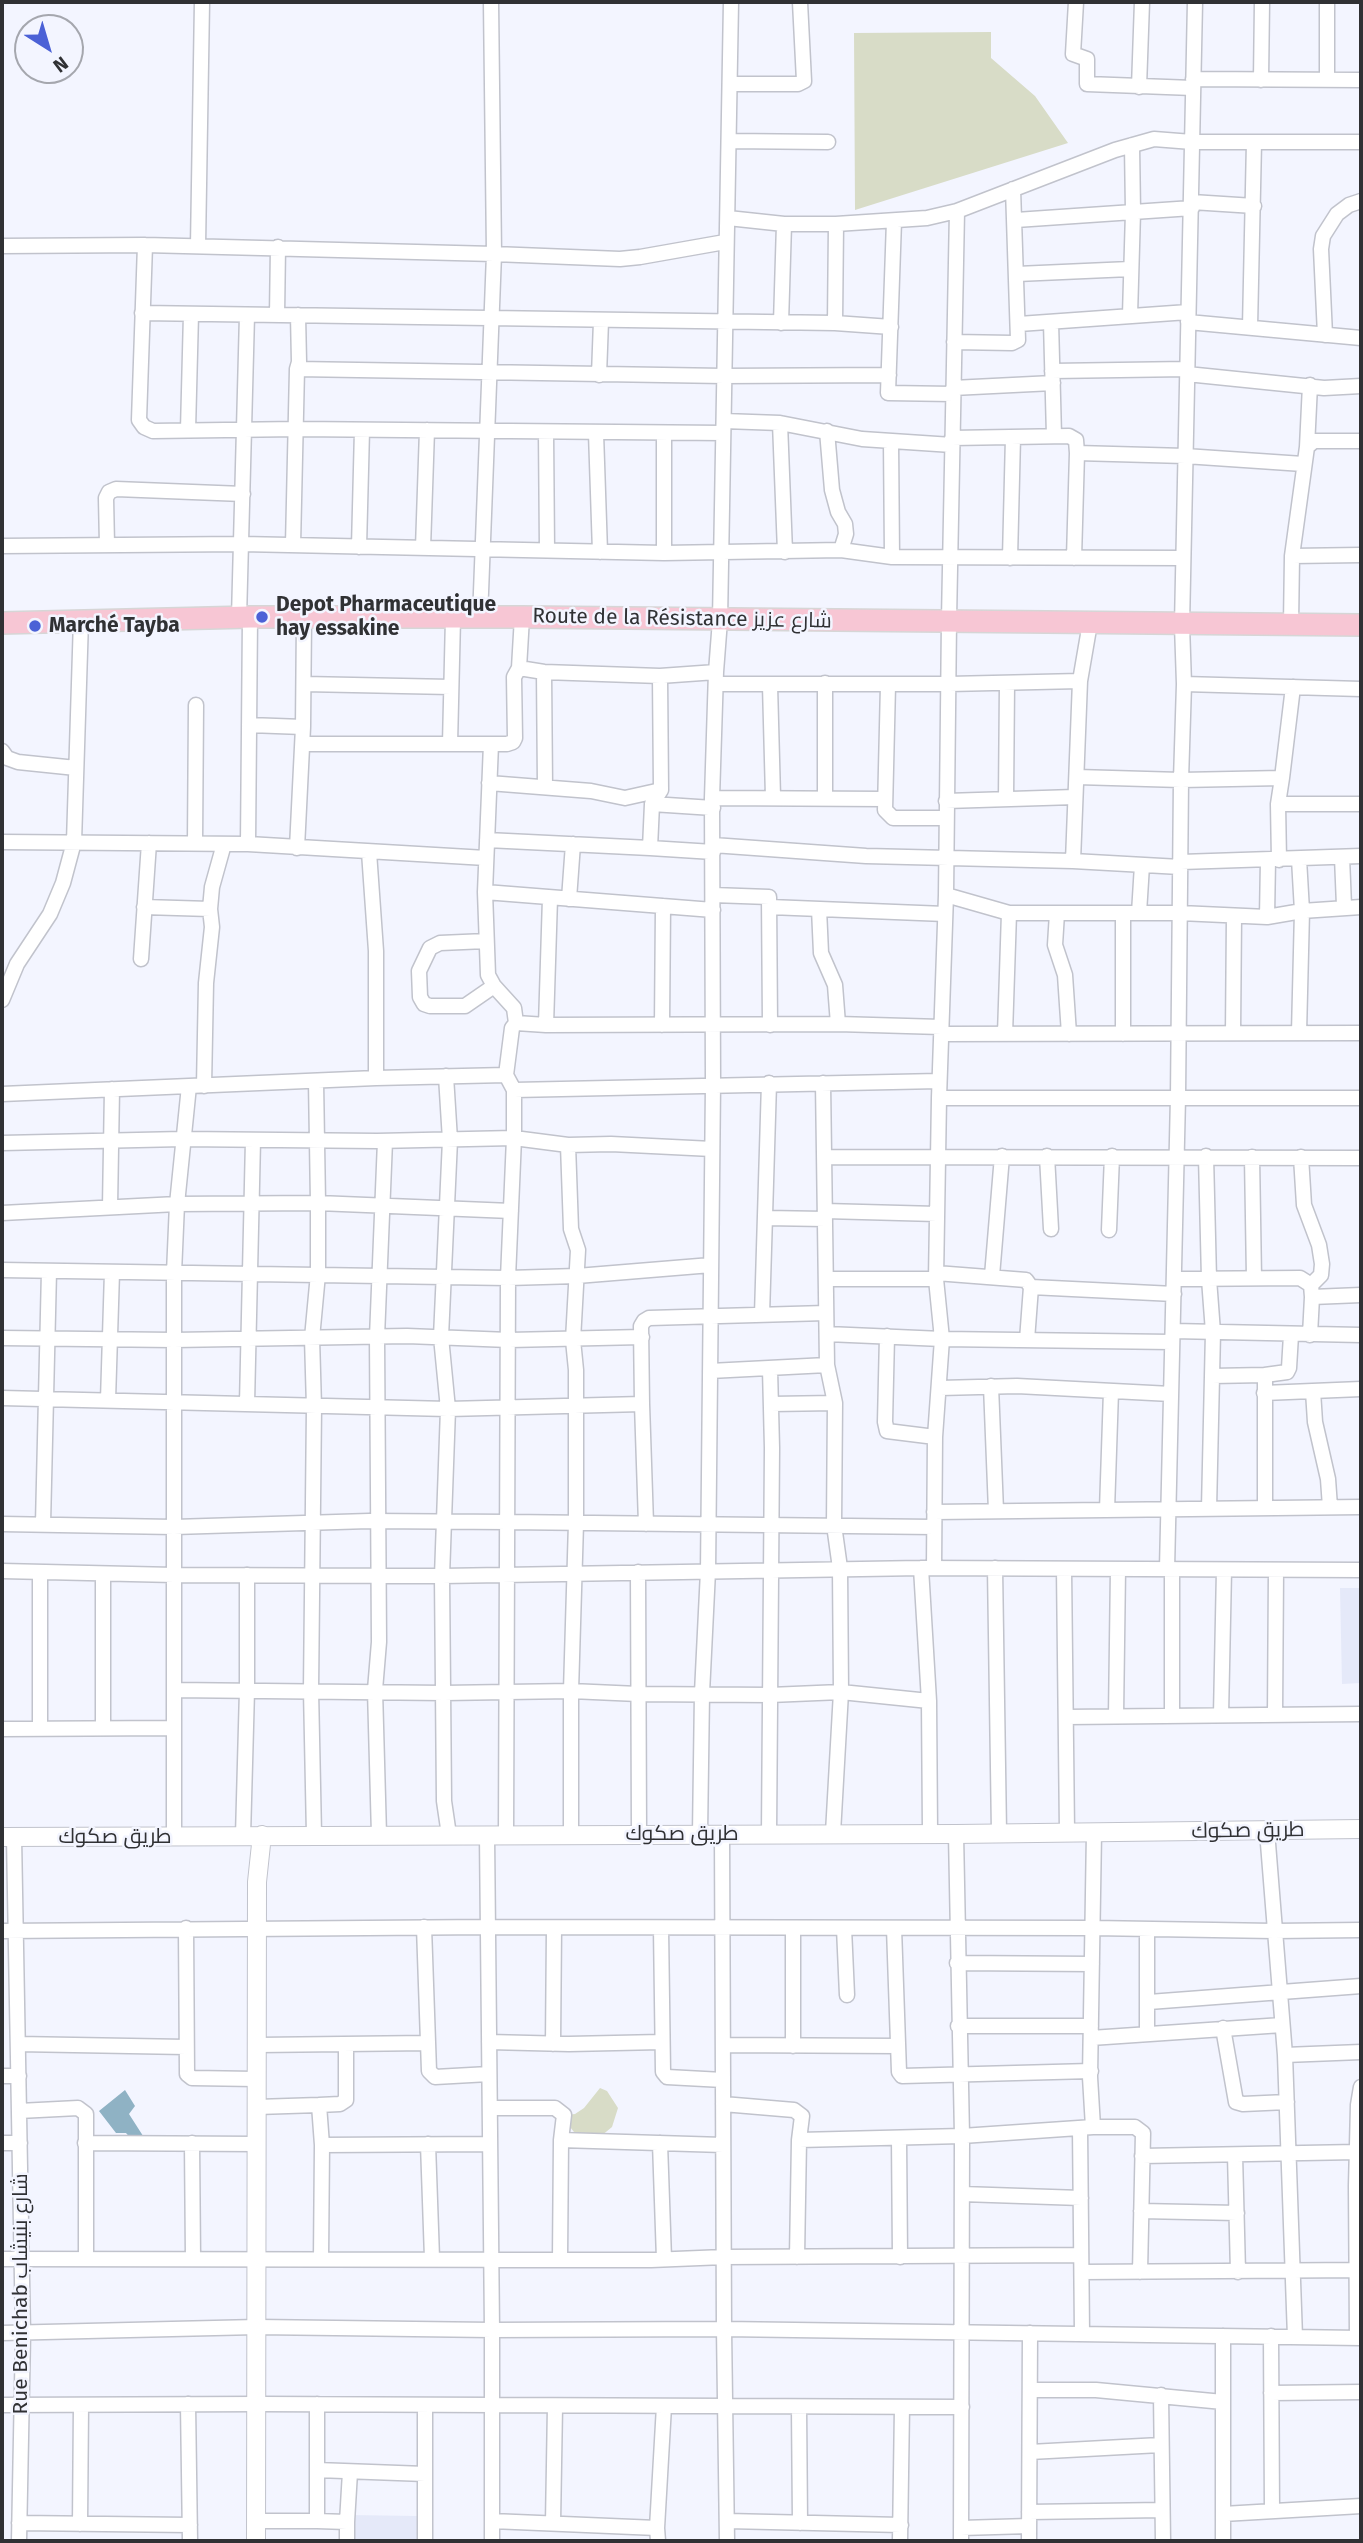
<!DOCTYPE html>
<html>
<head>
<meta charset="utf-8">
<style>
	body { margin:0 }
	#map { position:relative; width:1363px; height:2543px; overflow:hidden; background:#f3f5ff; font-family:"Fira Sans",sans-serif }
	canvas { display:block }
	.frame { position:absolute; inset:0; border:4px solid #303134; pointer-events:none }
	.north { position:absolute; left:14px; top:14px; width:70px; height:70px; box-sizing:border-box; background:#f3f5ff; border:2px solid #a5a7ae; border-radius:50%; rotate:143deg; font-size:19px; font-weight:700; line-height:28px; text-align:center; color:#303134 }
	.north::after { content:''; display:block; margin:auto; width:24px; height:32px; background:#4b61d6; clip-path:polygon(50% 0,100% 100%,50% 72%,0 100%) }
</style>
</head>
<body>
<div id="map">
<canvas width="1363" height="2543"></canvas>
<div class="frame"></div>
<div class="north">N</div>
</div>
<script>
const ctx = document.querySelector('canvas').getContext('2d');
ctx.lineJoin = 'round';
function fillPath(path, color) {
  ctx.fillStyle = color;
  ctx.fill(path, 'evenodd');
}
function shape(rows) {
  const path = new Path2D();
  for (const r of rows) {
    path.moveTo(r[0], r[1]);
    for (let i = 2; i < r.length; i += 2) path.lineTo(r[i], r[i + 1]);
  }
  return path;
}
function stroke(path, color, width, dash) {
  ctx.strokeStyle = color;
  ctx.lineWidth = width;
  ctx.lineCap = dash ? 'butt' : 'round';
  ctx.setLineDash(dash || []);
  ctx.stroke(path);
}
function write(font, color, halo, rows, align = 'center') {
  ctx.font = font + ' "Fira Sans",Cairo,sans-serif';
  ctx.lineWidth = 5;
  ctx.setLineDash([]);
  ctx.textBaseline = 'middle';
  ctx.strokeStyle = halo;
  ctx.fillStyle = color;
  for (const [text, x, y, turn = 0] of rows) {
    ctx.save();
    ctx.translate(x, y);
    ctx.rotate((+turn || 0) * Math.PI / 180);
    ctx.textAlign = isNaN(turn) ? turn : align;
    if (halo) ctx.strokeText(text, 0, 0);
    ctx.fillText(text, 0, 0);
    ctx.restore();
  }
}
fillPath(shape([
	[1340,1588,1361,1588,1361,1683,1342,1684],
	[348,2515,418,2516,418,2541,348,2541]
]), '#e5e9f9');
fillPath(shape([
	[991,32,991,58,1035,96,1068,143,855,210,854,33],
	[600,2088,607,2091,618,2108,612,2127,601,2136,574,2132,567,2123,567,2115,575,2114,584,2108]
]), '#d8dcc7');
fillPath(shape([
	[125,2090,135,2106,129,2114,145,2139,133,2141,126,2133,116,2133,99,2111]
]), '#8fb2c4');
const minor = shape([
	[1076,2,1073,54,1087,59,1087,84,1193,88],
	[1327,2,1327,80],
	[1193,79,1361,80],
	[1261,80,1262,2],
	[730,84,798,84,804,81,800,2],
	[1139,87,1142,2],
	[729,141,828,142],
	[1192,202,1254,206],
	[728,218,784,224,836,224,927,218,957,211,1115,150,1154,139,1192,142,1361,142],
	[1016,220,1192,208],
	[894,221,888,393,953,394],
	[145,245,139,420,144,427,153,431,297,429,723,433],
	[2,246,145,245,494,254,491,2],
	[198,246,202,2],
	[1017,274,1130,269],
	[142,313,835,323,891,327],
	[277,315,278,247],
	[1130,315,1133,212,1132,145],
	[1051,322,1054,436],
	[1188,322,1361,338],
	[781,323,784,224],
	[835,323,836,224],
	[1019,324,1188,312],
	[1250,327,1254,142],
	[1325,335,1321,249,1323,236,1337,214,1349,205,1361,201],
	[954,342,1012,343,1018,340,1013,189],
	[297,369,724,376,889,375],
	[1052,371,1187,369],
	[1187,374,1324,388,1361,386],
	[599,375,601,321],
	[953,388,1053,383],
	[724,421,780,423,862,439,952,445],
	[780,423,785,552],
	[188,430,191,314],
	[827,431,832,490,838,512,845,524,846,534,841,550],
	[546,432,547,550],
	[596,433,600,552],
	[664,434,664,553],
	[952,438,1069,436,1076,440,1077,453,1074,558],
	[891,441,892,557],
	[1307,447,1310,385],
	[1077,453,1185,456,1303,464],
	[107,545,106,498,109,492,116,489,243,494],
	[293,545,297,369,299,362,298,315],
	[2,546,242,544,664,553,841,550,892,557,1183,558],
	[359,547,362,430],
	[423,548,427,430],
	[1292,556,1361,555],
	[1010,558,1013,437],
	[239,618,247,315],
	[480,618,494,254,620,259,640,257,725,242],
	[1291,624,1292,556,1307,447,1314,441,1361,441],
	[519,668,544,672,660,676,716,672],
	[544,672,545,787],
	[660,676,661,790,652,804,650,848,713,852],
	[304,684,451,687],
	[716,684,949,684,1080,681],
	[1184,684,1361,689],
	[770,685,773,797],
	[888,685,885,810,893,818,946,818],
	[249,725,303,727],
	[303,744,507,744,513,742,515,738,514,677,519,668,522,617],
	[450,744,453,618],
	[491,744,485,892,488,975,494,986,514,1008,516,1023,512,1028,506,1075,514,1090,514,1138,508,1278,506,1835],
	[2,751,7,758,18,762,76,768],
	[1077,777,1181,780,1282,778,1278,804,1361,804],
	[1282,778,1293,687],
	[489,783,591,791,625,798,661,790],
	[825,797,825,683],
	[712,798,885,799],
	[1006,799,1007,683],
	[946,801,1075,797],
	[652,804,713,808],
	[1278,804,1279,860],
	[487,840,650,848],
	[2,842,248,844,486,858],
	[195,843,196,705],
	[248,844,250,617],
	[713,845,866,856,1073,861,1180,867],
	[297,848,303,727,304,618],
	[369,852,376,951,376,1078],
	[1342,857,1344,906],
	[1299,859,1302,911,1299,1033],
	[1073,861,1080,681,1090,623],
	[1181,862,1361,856],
	[485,892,713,910],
	[713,895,769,897,770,1025],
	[946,895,1009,913,1180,913,1267,917,1302,911,1361,907],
	[569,899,573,844],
	[144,907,210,909],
	[770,907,945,914],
	[819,909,821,953,835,985,838,1024],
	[1057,913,1055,945,1065,975,1069,1034],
	[1123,913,1123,1034],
	[1139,913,1142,865],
	[1267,917,1268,860],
	[486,941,440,943,430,948,419,971,420,997,424,1004,430,1006,465,1006,494,986],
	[141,959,149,843],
	[2,1000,17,964,50,914,63,883,74,842,81,620],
	[516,1023,546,1025,838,1024,941,1027],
	[546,1025,550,898],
	[662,1025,663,906],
	[1233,1033,1234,916],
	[941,1034,1361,1033],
	[1005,1034,1009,913],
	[446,1076,450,1140,441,1337,448,1409,442,1576,444,1801,449,1835],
	[823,1083,827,1365,835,1403,834,1525,840,1568,841,1692,833,1833],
	[204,1086,206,983,212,927,210,909,212,887,224,844],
	[514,1090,939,1081],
	[2,1094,376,1078,506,1075],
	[939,1098,1361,1098],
	[2,1143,183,1139,377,1141,514,1138,568,1145,611,1144,712,1149],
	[568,1145,571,1229,578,1250,573,1340,576,1370,576,1523,571,1691,571,1835],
	[1047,1156,1051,1229],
	[1206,1156,1209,1279,1213,1332,1209,1509],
	[825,1157,1361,1158],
	[1252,1157,1254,1278],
	[1301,1157,1304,1205,1319,1245,1322,1264,1321,1275,1311,1285],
	[110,1207,112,1089],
	[825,1211,937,1214],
	[2,1213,177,1204,318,1203,316,1081],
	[766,1218,825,1219],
	[1109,1230,1112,1156],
	[2,1270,508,1278,577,1276,711,1265],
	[936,1273,1026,1280,1031,1287,1027,1340],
	[992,1276,1002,1156],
	[826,1279,936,1279],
	[1174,1279,1300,1278,1311,1285,1312,1297,1361,1295],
	[1031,1287,1174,1294],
	[762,1315,769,1083],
	[1173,1331,1361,1335],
	[827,1334,942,1339,1172,1342],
	[1310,1335,1312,1297],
	[887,1336,885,1422,887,1431,935,1437],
	[2,1338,174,1340,407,1336,509,1340,642,1337],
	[710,1371,827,1365],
	[1265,1375,1287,1372,1289,1368,1291,1335],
	[1212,1376,1265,1375,1265,1508],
	[991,1386,996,1511],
	[940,1388,1017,1386,1171,1394],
	[1313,1391,1315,1422,1328,1479,1330,1507],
	[1264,1393,1361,1389],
	[2,1398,448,1409,642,1404],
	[108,1400,112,1272],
	[247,1404,253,1140],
	[771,1404,835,1403],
	[1107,1510,1111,1391],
	[934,1512,1361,1507],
	[2,1524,174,1527,369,1521,508,1522,934,1527],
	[43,1524,49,1271],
	[646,1524,642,1404,641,1326,644,1321,649,1318,826,1313],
	[934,1568,935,1437,942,1339,936,1279,939,1098,946,895,949,620,957,211],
	[995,1568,999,1833],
	[1064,1569,1067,1832],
	[1167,1569,1178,1097,1181,780,1184,684,1182,625,1195,2],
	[2,1571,174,1575,442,1576,921,1568],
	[638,1572,639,1834],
	[174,1690,444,1693,571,1691,638,1694,770,1695,841,1692,929,1701],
	[1221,1715,1224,1570],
	[1275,1715,1276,1570],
	[1116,1716,1118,1569],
	[1172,1716,1172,1569],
	[1066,1717,1361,1714],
	[103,1728,103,1574],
	[2,1729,174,1728],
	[40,1729,40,1572],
	[1267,1831,1285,2055,1295,2337],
	[930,1832,929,1701,921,1568,1361,1570],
	[700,1834,702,1693,708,1571,713,1084,712,798,716,672,720,620,731,2],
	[722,1834,724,2329,727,2541],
	[769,1834,772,1448,770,1369],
	[956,1834,962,2136,961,2541],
	[314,1835,311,1690,314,1407,312,1338,318,1274,318,1203,511,1211],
	[379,1835,375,1690,379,1642,377,1337,385,1141],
	[487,1835,492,2330,492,2541],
	[174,1836,174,1273,177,1204,189,1086],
	[243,1836,247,1690,247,1575],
	[14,1837,23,2334,19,2541],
	[424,1927,429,2071,435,2077,489,2074],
	[186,1928,187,2074,192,2078,256,2079],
	[661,1928,663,2072,667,2077,723,2080],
	[844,1928,847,1995],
	[894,1928,899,2072,902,2076,1091,2071],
	[1147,1929,1147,2033],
	[2,1931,488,1927,1093,1928,1274,1931,1361,1930],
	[957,1963,1092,1964],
	[1149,2002,1361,1986],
	[958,2026,1091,2026],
	[1223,2028,1236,2102,1243,2104,1287,2102],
	[1091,2038,1282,2025],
	[489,2042,569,2044,661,2042],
	[18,2044,186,2047],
	[553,2044,554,1928],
	[258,2045,428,2043],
	[723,2045,898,2046],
	[793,2046,793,1928],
	[1285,2055,1361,2052],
	[2,2076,19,2076],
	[1361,2087,1358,2105,1361,2105],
	[723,2104,794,2110,802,2116,799,2140,797,2257],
	[319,2105,340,2104,346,2100,346,2044],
	[257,2107,319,2105,322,2145,321,2259],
	[490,2108,555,2108,564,2115,561,2140,560,2259],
	[19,2111,78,2108,86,2114,86,2259],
	[1093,2127,1135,2127,1143,2133,1140,2272],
	[1080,2128,1082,2334],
	[899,2138,900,2257],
	[561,2140,723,2145],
	[799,2140,962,2136,1093,2127,1090,2077,1094,1832],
	[2,2143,20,2143],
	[85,2143,257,2144],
	[192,2143,193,2259],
	[660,2143,664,2259],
	[428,2144,432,2258],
	[322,2145,490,2144],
	[1235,2155,1238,2272],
	[1142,2156,1357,2152],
	[962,2194,1081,2198],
	[1141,2211,1237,2213],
	[2,2259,651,2260,724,2257,1080,2255],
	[1082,2272,1361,2270],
	[2,2333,257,2327,492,2330,724,2329,1361,2338],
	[1271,2336,1272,2511],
	[1357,2337,1356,2186,1358,2105],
	[1030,2390,1096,2390,1223,2402],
	[1271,2393,1361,2392],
	[1161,2395,1163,2541],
	[188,2404,190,2541],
	[2,2405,260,2404,962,2407],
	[799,2407,800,2523],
	[1030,2452,1160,2445],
	[317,2470,425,2474],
	[1029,2512,1162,2510],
	[1223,2514,1361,2506],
	[256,2521,317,2521,317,2404],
	[317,2521,347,2522,347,2541],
	[492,2521,657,2528],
	[727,2521,901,2525],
	[347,2522,350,2472],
	[19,2523,190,2525],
	[553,2523,555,2406],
	[80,2524,81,2405],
	[961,2528,1029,2526],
	[425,2541,425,2405],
	[658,2541,657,2528,664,2406],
	[900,2541,902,2407],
	[1029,2541,1030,2333],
	[1223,2541,1223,2336]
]);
const tertiary = shape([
	[2,1837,956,1834,1361,1829],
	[256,2541,257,1882,262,1835]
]);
const primary = shape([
	[2,623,250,617,522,617,1361,625]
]);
stroke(minor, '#c1c3cc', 17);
stroke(tertiary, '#c1c3cc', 20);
stroke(primary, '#d6d6d6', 24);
stroke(minor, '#fff', 14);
stroke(tertiary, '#fff', 18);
stroke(primary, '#f7c6d4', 21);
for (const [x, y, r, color] of [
	[262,617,7,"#4b61d6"],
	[35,626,7,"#4b61d6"]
]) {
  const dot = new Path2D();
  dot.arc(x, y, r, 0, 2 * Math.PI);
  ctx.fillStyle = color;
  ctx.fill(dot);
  stroke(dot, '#f3f5ff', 2.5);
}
write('bold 21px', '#303134', '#f3f5ff', [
	["Depot Pharmaceutique",276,605],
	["hay essakine",276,629],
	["Marché Tayba",49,626]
], 'left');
write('21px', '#303134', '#f3f5ff', [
	["Route de la Résistance شارع عزيز",682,619,1],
	["طريق صكوك",1248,1831,-1],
	["طريق صكوك",682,1834],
	["طريق صكوك",115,1837],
	["Rue Benichab شارع بنيشاب",21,2294,-90]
]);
</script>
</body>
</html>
